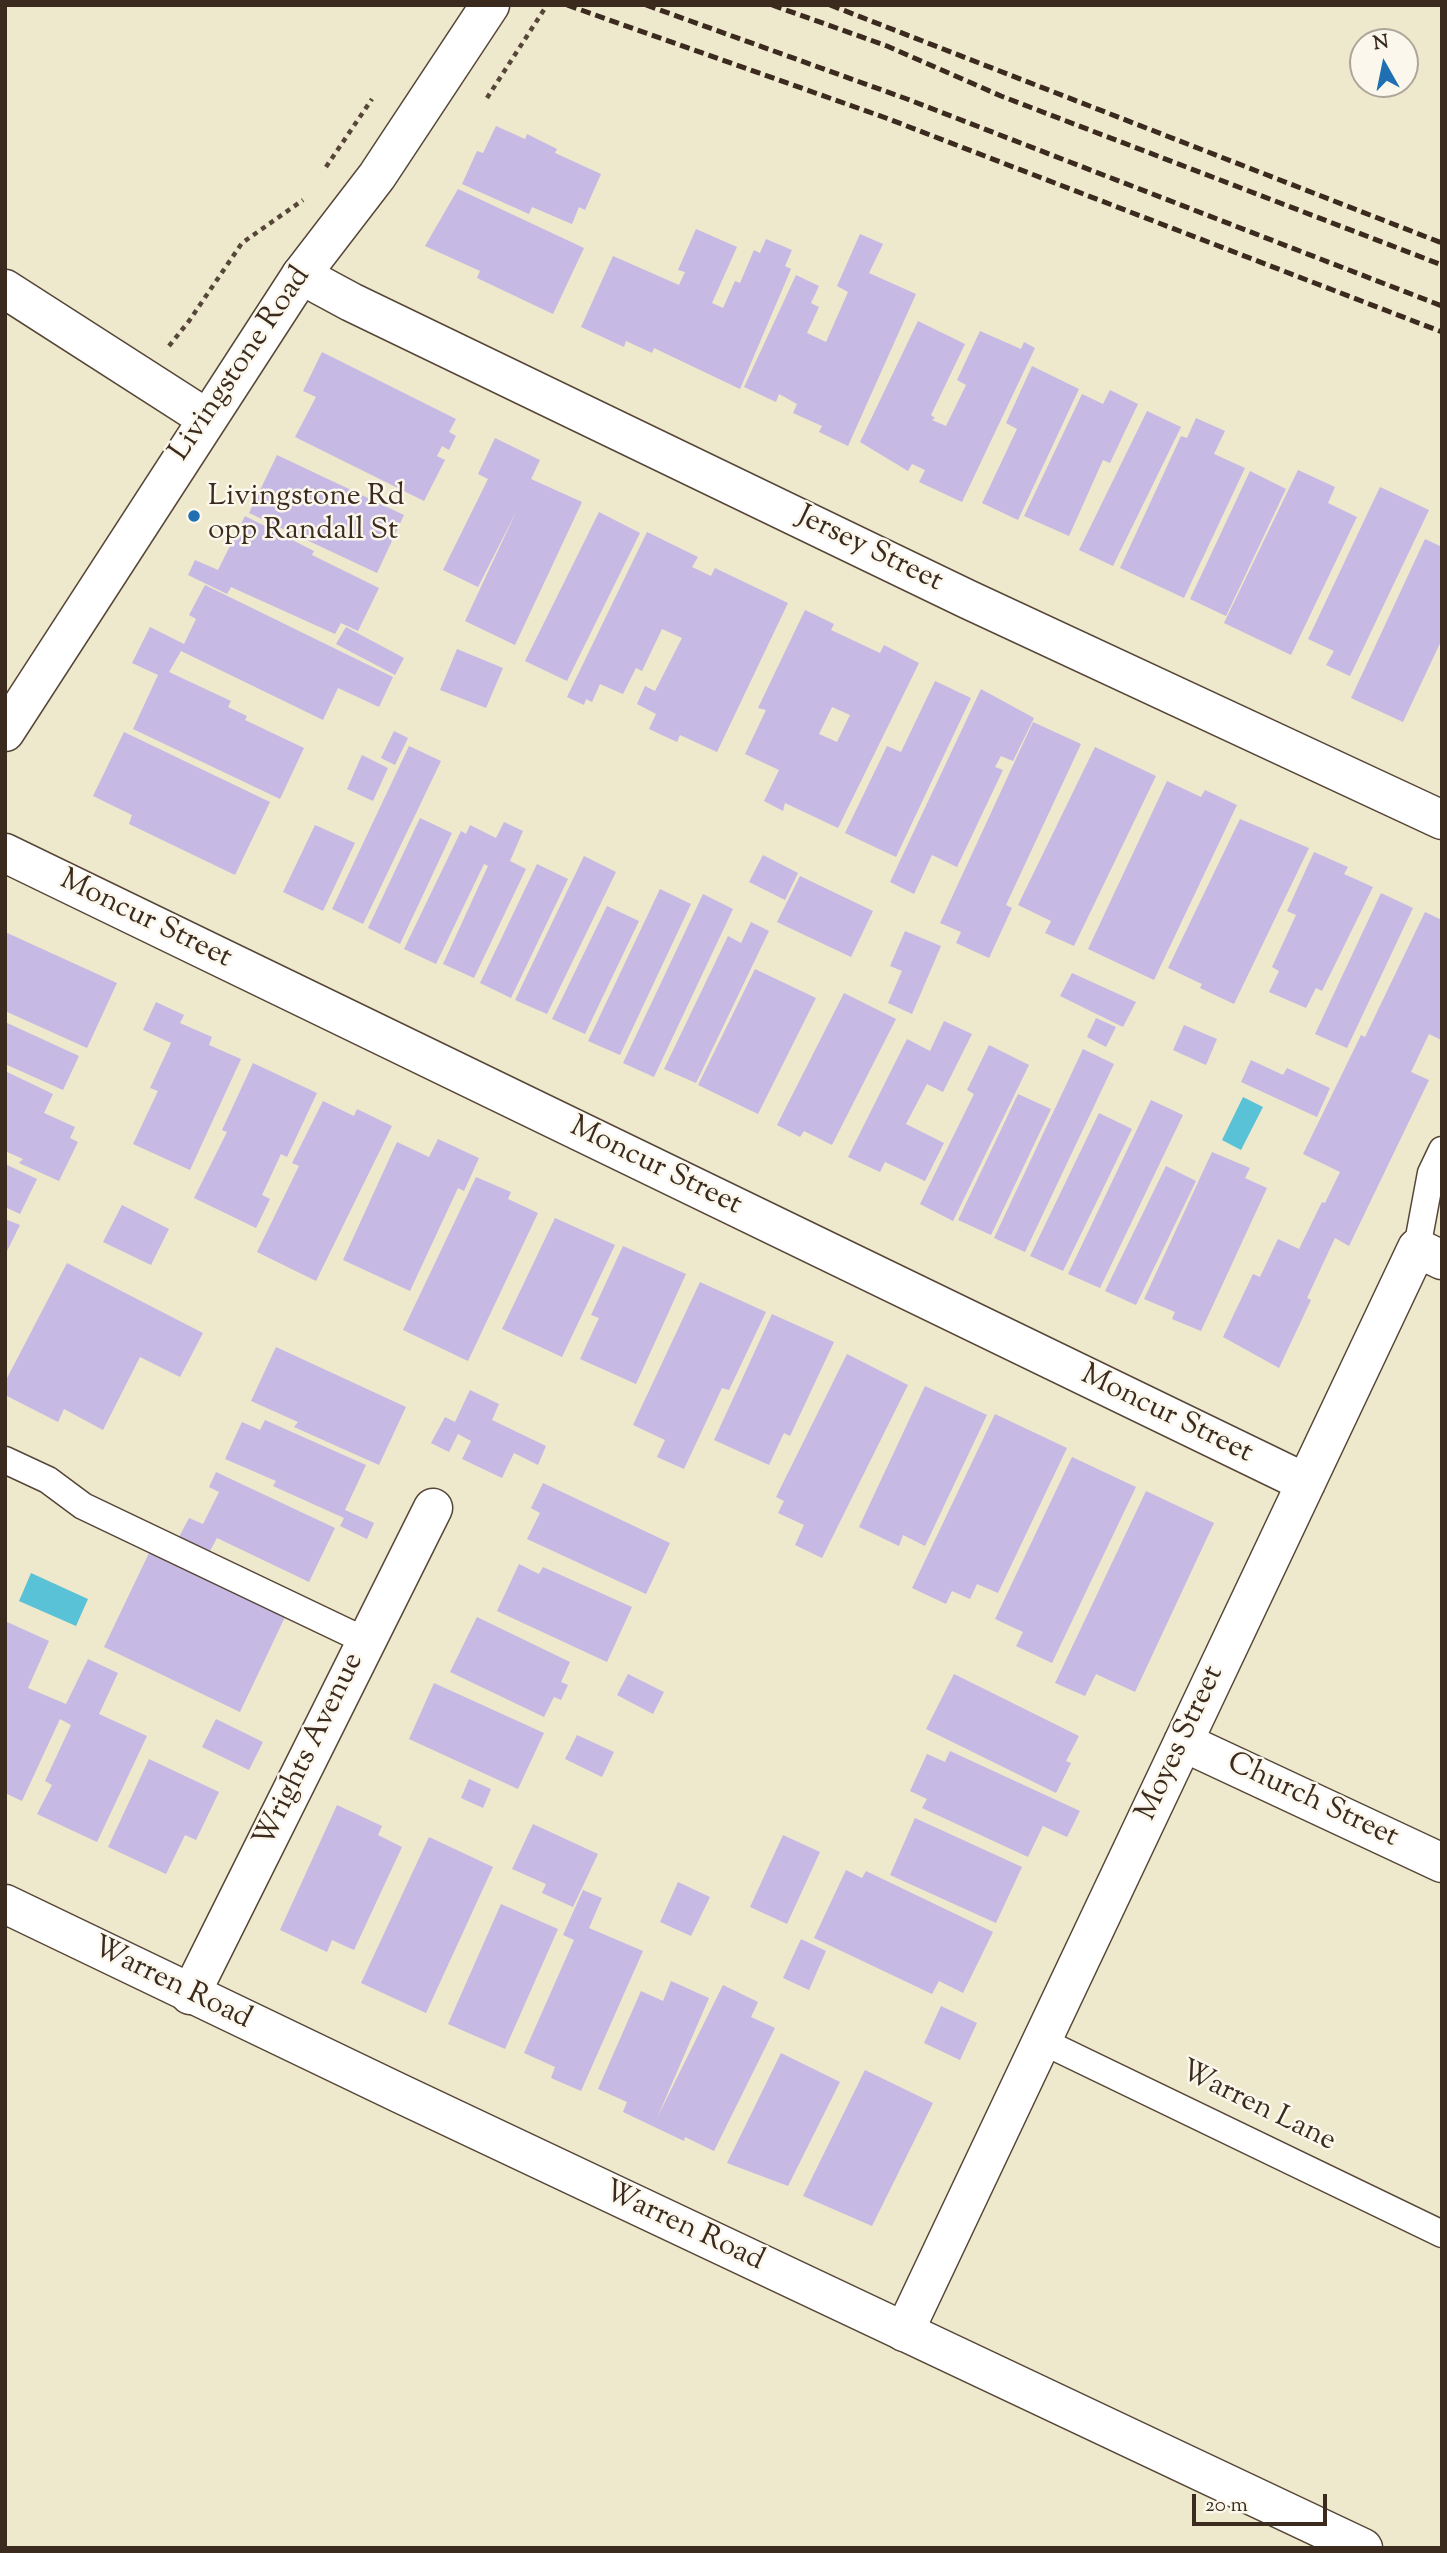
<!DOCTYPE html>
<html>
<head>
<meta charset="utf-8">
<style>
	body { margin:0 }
	#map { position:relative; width:1447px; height:2553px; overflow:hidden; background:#eee8cc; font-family:"Sorts Mill Goudy",serif }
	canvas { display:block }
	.frame { position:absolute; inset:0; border:7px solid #3b2a1e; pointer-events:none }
	.north { position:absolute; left:1349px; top:28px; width:70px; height:70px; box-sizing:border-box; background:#fbf7ec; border:2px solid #aea59a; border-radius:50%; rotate:351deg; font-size:19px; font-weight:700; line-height:28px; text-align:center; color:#3b2a1e }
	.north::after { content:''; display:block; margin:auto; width:24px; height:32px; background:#1f6fb2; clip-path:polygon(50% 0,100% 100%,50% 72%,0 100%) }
	.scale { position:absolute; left:1192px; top:2494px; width:135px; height:32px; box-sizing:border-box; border:4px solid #3b2a1e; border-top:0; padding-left:9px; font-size:21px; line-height:24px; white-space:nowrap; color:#3b2a1e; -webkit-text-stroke:5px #fbf7ec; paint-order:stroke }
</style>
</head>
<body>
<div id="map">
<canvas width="1447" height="2553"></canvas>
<div class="frame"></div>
<div class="north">N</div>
<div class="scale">20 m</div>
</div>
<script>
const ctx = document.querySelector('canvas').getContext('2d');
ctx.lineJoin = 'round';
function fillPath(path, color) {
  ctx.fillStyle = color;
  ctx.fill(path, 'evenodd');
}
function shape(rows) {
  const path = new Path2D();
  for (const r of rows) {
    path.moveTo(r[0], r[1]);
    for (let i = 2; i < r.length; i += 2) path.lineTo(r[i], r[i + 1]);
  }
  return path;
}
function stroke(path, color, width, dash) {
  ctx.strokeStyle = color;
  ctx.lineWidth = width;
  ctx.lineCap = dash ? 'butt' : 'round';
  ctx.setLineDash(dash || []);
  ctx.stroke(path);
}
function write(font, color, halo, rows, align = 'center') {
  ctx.font = font + ' "Sorts Mill Goudy",serif';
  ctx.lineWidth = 5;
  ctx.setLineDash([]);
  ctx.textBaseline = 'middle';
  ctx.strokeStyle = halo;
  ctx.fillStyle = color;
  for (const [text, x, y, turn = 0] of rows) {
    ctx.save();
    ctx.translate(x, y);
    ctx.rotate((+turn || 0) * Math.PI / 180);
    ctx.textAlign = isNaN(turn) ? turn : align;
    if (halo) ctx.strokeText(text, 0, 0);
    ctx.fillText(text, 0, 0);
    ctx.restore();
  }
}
fillPath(shape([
	[1243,1097,1263,1107,1241,1150,1222,1140],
	[31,1573,88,1599,76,1626,19,1601]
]), '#59c2d6');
fillPath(shape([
	[496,126,525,139,527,134,557,149,555,153,601,174,585,210,579,207,572,224,532,207,529,214,462,184,477,151,483,153],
	[458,189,584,248,553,314,477,278,480,271,425,246],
	[696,229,737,247,712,303,723,308,735,281,740,283,754,250,760,253,766,239,792,250,785,266,791,269,740,389,654,348,652,353,626,341,624,347,581,327,613,256,679,285,685,272,678,270],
	[860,234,883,244,869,273,916,294,848,446,819,432,822,426,793,413,797,404,779,394,776,402,744,387,796,275,819,286,811,303,819,307,807,333,826,342,848,292,837,286],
	[918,321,965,344,931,415,935,418,932,420,946,426,966,385,957,380,980,331,1021,349,1024,342,1035,348,962,502,919,482,925,470,912,464,908,471,860,442],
	[322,352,456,419,449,432,456,436,449,450,442,446,437,456,445,460,424,501,295,437,316,397,303,391],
	[1032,366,1079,389,1018,520,982,503,1017,429,1006,423],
	[1110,390,1138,404,1110,463,1103,460,1069,536,1024,516,1082,394,1103,404],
	[1147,411,1181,427,1113,566,1079,550],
	[1196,418,1225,431,1214,454,1245,468,1184,598,1120,568,1181,436,1187,438],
	[495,438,540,460,531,479,582,502,515,645,465,621,517,510,478,587,443,570,488,479,478,474],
	[277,455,404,515,377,573,249,513],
	[1298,470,1335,487,1328,503,1357,517,1291,655,1224,623],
	[1250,471,1286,489,1226,616,1190,599],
	[1380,487,1429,510,1350,676,1326,665,1334,651,1308,639],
	[599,512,640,533,567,681,525,661],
	[245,516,314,551,312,555,379,588,358,631,341,623,335,634,231,587,227,594,188,575,195,560,218,570],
	[647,532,698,557,692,567,711,576,715,568,788,603,717,752,680,735,677,742,649,729,656,714,637,704,645,686,655,691,682,638,662,629,642,671,636,668,623,694,600,684,592,702,586,699,584,705,567,697],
	[1425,539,1442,547,1442,639,1403,722,1351,698],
	[205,585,393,677,379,707,338,688,323,720,181,651,169,672,231,701,228,707,247,716,245,720,304,748,280,799,133,729,158,675,132,663,150,627,184,644,196,619,189,615],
	[805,610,834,624,831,630,880,653,884,645,919,663,838,828,785,803,783,811,764,801,779,770,745,754,766,710,758,708],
	[832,707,850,715,837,742,819,734],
	[346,627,404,658,395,675,336,644],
	[457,649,503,668,486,708,440,690],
	[935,681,971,698,896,857,845,833,887,746,901,752],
	[981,689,1034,718,1013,761,1001,756,995,767,1003,770,957,867,932,855,914,894,890,882],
	[1033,722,1081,744,1006,905,1012,908,989,958,956,943,961,932,940,923],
	[394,731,408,738,395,765,381,758],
	[124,732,270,802,235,875,129,824,132,815,93,796],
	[409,746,441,761,363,924,332,909],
	[1095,747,1156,776,1074,946,1045,933,1051,921,1018,905],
	[362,755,388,768,373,801,347,789],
	[1167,781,1201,797,1205,790,1237,805,1154,980,1088,949],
	[420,818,452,833,400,944,368,928],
	[1240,819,1309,848,1234,1004,1200,988,1202,984,1168,968],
	[504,822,523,831,510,861,526,869,474,978,443,964,488,866,484,864,436,964,404,949,461,831,466,834,470,825,496,838],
	[315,825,355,843,323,911,283,892],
	[1314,852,1348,867,1344,874,1373,887,1322,991,1316,988,1306,1008,1269,992,1279,971,1272,967,1296,915,1287,911],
	[763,855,798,873,785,900,749,882],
	[584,856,616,872,547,1014,515,1000],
	[537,864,568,879,511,998,480,983],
	[800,876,873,911,851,957,777,922],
	[660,889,691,904,620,1055,588,1041],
	[1381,893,1413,908,1347,1048,1315,1034],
	[703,894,733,909,654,1077,623,1063],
	[607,906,639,921,585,1034,552,1019],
	[1425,912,1442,920,1442,1037,1441,1040,1429,1034,1411,1072,1429,1080,1349,1246,1335,1238,1307,1298,1311,1300,1279,1368,1223,1337,1253,1274,1260,1277,1278,1239,1299,1249,1322,1202,1325,1203,1340,1172,1303,1154,1361,1035,1365,1037],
	[751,922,769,931,696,1083,664,1069,728,936,741,943],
	[905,931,941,946,912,1014,888,1003,902,971,890,966],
	[5,932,117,983,87,1048,5,1011],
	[755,969,816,998,758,1114,698,1085],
	[1072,973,1136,1002,1123,1027,1060,996],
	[844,993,896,1019,832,1145,804,1131,800,1137,777,1125],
	[156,1002,184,1015,180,1023,212,1037,209,1045,241,1059,190,1170,133,1144,158,1091,150,1088,171,1043,143,1030],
	[1096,1018,1116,1027,1106,1047,1087,1037],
	[944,1021,972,1034,943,1092,927,1084,906,1124,944,1143,925,1181,885,1162,880,1172,848,1157,907,1039,930,1051],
	[5,1022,79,1056,63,1090,5,1064],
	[1184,1025,1217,1039,1206,1065,1173,1050],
	[989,1045,1029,1065,953,1221,920,1204,974,1094,967,1090],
	[1083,1049,1114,1064,1025,1252,994,1238],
	[1251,1060,1283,1075,1287,1068,1330,1088,1317,1117,1241,1082],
	[253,1063,317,1093,287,1157,281,1154,262,1195,270,1199,256,1228,194,1198,227,1132,222,1130],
	[5,1071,53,1094,44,1113,75,1127,70,1138,78,1142,59,1181,19,1163,23,1159,5,1151],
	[1018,1094,1051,1109,991,1235,958,1220],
	[1151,1100,1183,1115,1100,1288,1068,1274],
	[323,1101,354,1116,357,1109,392,1126,316,1281,257,1252,299,1166,292,1163],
	[1099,1113,1132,1129,1063,1271,1030,1256],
	[438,1139,479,1158,464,1191,458,1188,410,1291,343,1260,397,1142,429,1157],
	[1212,1152,1250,1168,1245,1178,1267,1188,1201,1331,1172,1319,1175,1312,1144,1299],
	[5,1164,37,1179,20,1214,5,1207],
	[1166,1166,1196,1181,1136,1305,1105,1291],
	[476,1177,511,1192,508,1199,538,1213,468,1361,403,1330],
	[122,1205,169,1229,151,1265,103,1242],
	[555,1218,615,1245,562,1357,502,1329],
	[5,1219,20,1225,5,1255],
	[623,1246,686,1274,636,1384,580,1359,599,1318,591,1315],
	[67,1263,203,1333,180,1377,140,1357,103,1430,64,1409,58,1422,5,1395,5,1382],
	[700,1282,766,1312,729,1390,722,1388,684,1469,657,1457,665,1440,633,1425],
	[772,1314,834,1342,790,1436,784,1433,769,1465,714,1440],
	[276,1347,406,1407,379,1465,294,1427,298,1422,251,1401],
	[847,1354,908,1385,822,1558,795,1545,804,1525,778,1513,784,1501,776,1497],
	[925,1386,987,1415,925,1546,903,1535,899,1546,859,1527],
	[470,1390,499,1404,492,1420,546,1446,538,1465,514,1453,502,1478,462,1459,471,1441,458,1434,449,1452,431,1443,445,1417,455,1422],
	[995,1414,1067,1448,998,1593,977,1584,970,1599,952,1591,946,1604,912,1588],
	[265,1420,366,1465,345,1510,374,1523,367,1539,340,1526,344,1518,273,1486,276,1481,225,1459,242,1422,260,1430],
	[1072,1457,1136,1487,1052,1663,1016,1646,1023,1632,995,1619],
	[216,1472,335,1528,309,1582,217,1538,210,1551,179,1537,189,1518,203,1524,219,1492,209,1487],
	[543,1483,670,1543,646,1594,527,1539,540,1513,531,1508],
	[1146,1491,1214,1523,1135,1692,1096,1674,1085,1696,1055,1683],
	[149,1553,285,1617,240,1712,104,1647],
	[519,1564,539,1574,543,1567,632,1607,607,1662,497,1611],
	[477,1617,570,1662,561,1682,568,1685,561,1700,554,1697,544,1717,450,1672],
	[5,1621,49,1641,28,1688,66,1704,88,1659,118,1673,99,1714,147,1736,97,1842,37,1814,52,1785,45,1781,71,1725,60,1719,22,1801,5,1793],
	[628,1674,664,1692,653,1714,617,1695],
	[954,1674,1079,1736,1066,1761,1071,1763,1056,1793,926,1729],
	[434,1683,544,1733,518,1789,409,1739],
	[216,1719,263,1742,249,1770,202,1747],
	[577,1735,614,1752,602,1777,565,1759],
	[950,1751,1080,1811,1067,1837,1043,1826,1028,1857,922,1808,927,1799,910,1791,927,1754,945,1762],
	[149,1759,219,1792,196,1840,185,1835,166,1874,108,1847],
	[469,1779,491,1789,483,1808,461,1798],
	[337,1805,382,1826,378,1835,402,1847,354,1950,332,1940,327,1952,280,1930],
	[915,1818,1022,1867,996,1923,890,1875],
	[533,1824,598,1854,573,1907,542,1893,546,1884,512,1869],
	[783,1835,820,1852,787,1924,750,1907],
	[429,1837,493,1867,426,2013,361,1983],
	[846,1870,862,1878,866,1871,993,1932,963,1993,939,1981,932,1994,814,1938],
	[678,1882,710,1897,691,1936,660,1922],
	[583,1890,602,1898,589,1928,643,1951,581,2091,551,2078,555,2067,524,2053,574,1940,563,1935],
	[501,1904,558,1929,505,2049,448,2024],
	[801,1939,826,1951,809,1990,783,1978],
	[671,1981,709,1998,657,2118,723,1985,758,2002,751,2017,775,2028,714,2151,685,2137,684,2141,623,2112,627,2102,598,2089,641,1991,663,2001],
	[941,2006,977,2023,960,2060,924,2043],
	[781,2053,840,2082,788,2186,727,2163],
	[865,2070,933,2103,872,2226,803,2196]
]), '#c6b9e4');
const lane = shape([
	[1417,1248,1431,1173,1442,1150],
	[5,1460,48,1480,83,1506,366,1641],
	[1042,2041,1442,2234]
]);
const street = shape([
	[301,275,351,302,967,599,1442,820],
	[5,289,206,418],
	[5,853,1306,1483],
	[1183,1742,1442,1863],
	[190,1995,433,1508],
	[904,2332,1417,1248,1442,1260]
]);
const secondary = shape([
	[5,732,301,275,377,176,490,5],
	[5,1904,399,2093,1363,2548]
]);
stroke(lane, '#564638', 29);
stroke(street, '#564638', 41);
stroke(secondary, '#564638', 41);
stroke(shape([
	[487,98,547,5],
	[326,167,372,99],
	[169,346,189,321,242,243,303,200]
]), '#564638', 4.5, [5, 5]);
stroke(lane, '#fff', 26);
stroke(street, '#fff', 38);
stroke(secondary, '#fff', 38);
stroke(shape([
	[567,5,886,118,1442,332],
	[646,5,907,99,1442,306],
	[772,5,887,46,1001,96,1442,265],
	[830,5,1442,243]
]), '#3b2a1e', 5, [10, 5]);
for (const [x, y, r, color] of [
	[194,516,7,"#1f6fb2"]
]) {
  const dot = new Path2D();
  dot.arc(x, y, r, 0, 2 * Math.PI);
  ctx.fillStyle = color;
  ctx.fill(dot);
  stroke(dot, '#fbf7ec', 2.5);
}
write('30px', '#3b2a1e', '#fbf7ec', [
	["Livingstone Road",242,365,-56],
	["Jersey Street",869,551,26],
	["Moncur Street",145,921,26],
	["Moncur Street",655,1168,26],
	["Moncur Street",1166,1416,26],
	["Moyes Street",1182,1744,-65],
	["Wrights Avenue",311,1751,-64],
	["Church Street",1312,1802,25],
	["Warren Road",171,1985,26],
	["Warren Lane",1257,2108,26],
	["Warren Road",683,2228,25]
]);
write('30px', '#3b2a1e', '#fbf7ec', [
	["Livingstone Rd",208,499],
	["opp Randall St",208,533]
], 'left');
</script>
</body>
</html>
